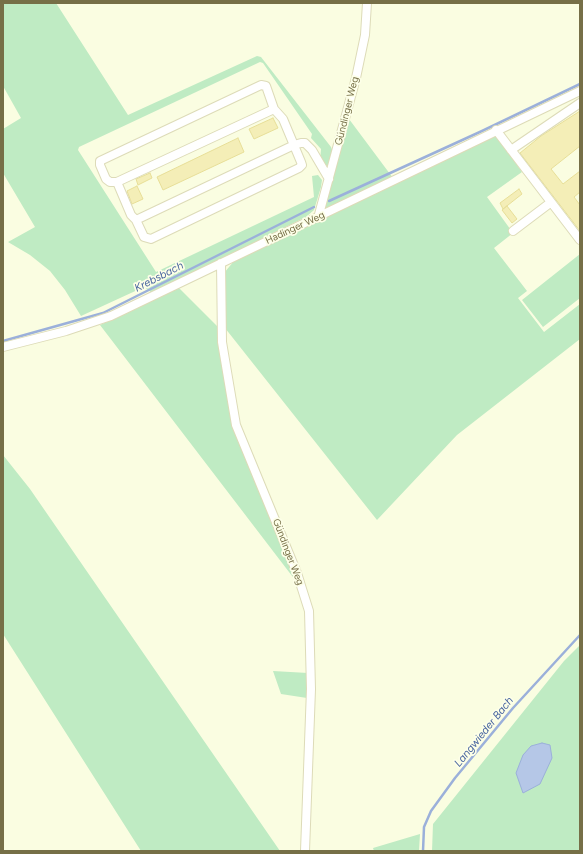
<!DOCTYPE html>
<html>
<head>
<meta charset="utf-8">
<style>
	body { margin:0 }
	#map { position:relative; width:583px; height:854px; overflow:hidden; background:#fafde1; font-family:Figtree,sans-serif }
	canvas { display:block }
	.frame { position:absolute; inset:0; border:4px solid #766f47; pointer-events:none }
</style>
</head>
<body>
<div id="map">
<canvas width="583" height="854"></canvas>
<div class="frame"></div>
</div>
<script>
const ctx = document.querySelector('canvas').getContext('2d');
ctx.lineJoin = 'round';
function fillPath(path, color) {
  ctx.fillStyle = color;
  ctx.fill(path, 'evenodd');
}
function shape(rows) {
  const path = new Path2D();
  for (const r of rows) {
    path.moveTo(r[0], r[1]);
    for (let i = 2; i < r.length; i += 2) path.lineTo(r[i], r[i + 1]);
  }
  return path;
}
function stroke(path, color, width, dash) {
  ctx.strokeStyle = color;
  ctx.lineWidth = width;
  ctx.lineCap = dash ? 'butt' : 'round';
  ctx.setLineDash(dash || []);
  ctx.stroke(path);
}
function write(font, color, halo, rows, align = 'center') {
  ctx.font = font + ' Figtree,sans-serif';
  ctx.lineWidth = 3.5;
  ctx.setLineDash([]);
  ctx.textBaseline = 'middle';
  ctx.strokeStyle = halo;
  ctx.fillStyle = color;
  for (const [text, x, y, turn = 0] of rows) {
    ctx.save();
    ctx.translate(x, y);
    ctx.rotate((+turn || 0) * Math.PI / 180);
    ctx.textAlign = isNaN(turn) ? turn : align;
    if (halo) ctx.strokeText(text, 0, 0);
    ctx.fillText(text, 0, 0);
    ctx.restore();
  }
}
fillPath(shape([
	[3,3,56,3,128,115,257,56,261,57,331,147,333,152,328,165,324,166,320,161,321,149,311,138,312,134,263,63,260,62,79,147,78,150,156,272,314,197,312,176,318,175,322,180,321,187,314,210,306,217,152,293,144,287,81,316,65,290,50,271,30,255,8,242,35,227,3,173,3,129,21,118,3,86],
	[349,119,393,178,323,211],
	[496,135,522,172,487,197,513,233,494,248,527,291,518,298,544,332,580,304,580,339,457,435,377,520,225,328,224,273,234,261],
	[580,254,580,298,543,327,522,300],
	[179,288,217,326,232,426,286,557,302,589,100,325],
	[3,455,30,489,280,851,141,851,3,634],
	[580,645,580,851,432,851,433,824,564,661],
	[273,671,308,673,307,698,281,694],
	[420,834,419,851,374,851,373,848]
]), '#bfebc3');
const water = shape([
	[542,743,550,745,552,758,540,784,523,793,516,773,523,755,531,746,542,743]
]);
fillPath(water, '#b5c7e7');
stroke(water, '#9bb0da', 1);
stroke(shape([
	[329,201,482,131,580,84],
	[3,341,103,313,314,207],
	[423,851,424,827,431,811,455,778,513,708,580,635]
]), '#9bb0da', 2.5);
const building = shape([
	[580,111,580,146,551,169,563,184,580,171,580,192,574,197,580,205,580,231,520,153,541,136,580,111],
	[273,118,278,128,254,139,249,129,273,118],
	[238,138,244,152,163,190,157,177,238,138],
	[150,173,152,178,138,185,136,179,150,173],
	[137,186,143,199,132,204,127,191,137,186],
	[519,189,522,194,503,209,500,203,519,189],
	[507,206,517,219,512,223,502,210,507,206]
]);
fillPath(building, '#f4eeb7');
stroke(building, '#e7de97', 1);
const minor = shape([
	[496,130,580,240],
	[511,150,580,103],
	[117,182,274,109,283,119,301,162,302,165,299,168,151,239,144,237,136,220,131,215,117,182,110,182,106,179,100,165,100,161,261,85,266,86,274,109],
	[318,218,356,78,365,35,367,3],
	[136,220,294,145,301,143,305,143,312,150,329,179],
	[513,231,550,203],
	[221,263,222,342,236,425,297,573,309,611,311,689,305,851],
	[3,347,66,331,111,316,580,91]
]);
stroke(minor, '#dddbb8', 10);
stroke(minor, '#fff', 8);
write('10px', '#766f47', '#fdffe8', [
	["Gündinger Weg",347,111,-76],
	["Hadinger Weg",295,228,-25],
	["Gündinger Weg",288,552,69]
]);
write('italic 11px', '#4865a0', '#fdffe8', [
	["Krebsbach",159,277,-27],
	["Langwieder Bach",484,732,-51]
]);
</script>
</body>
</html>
